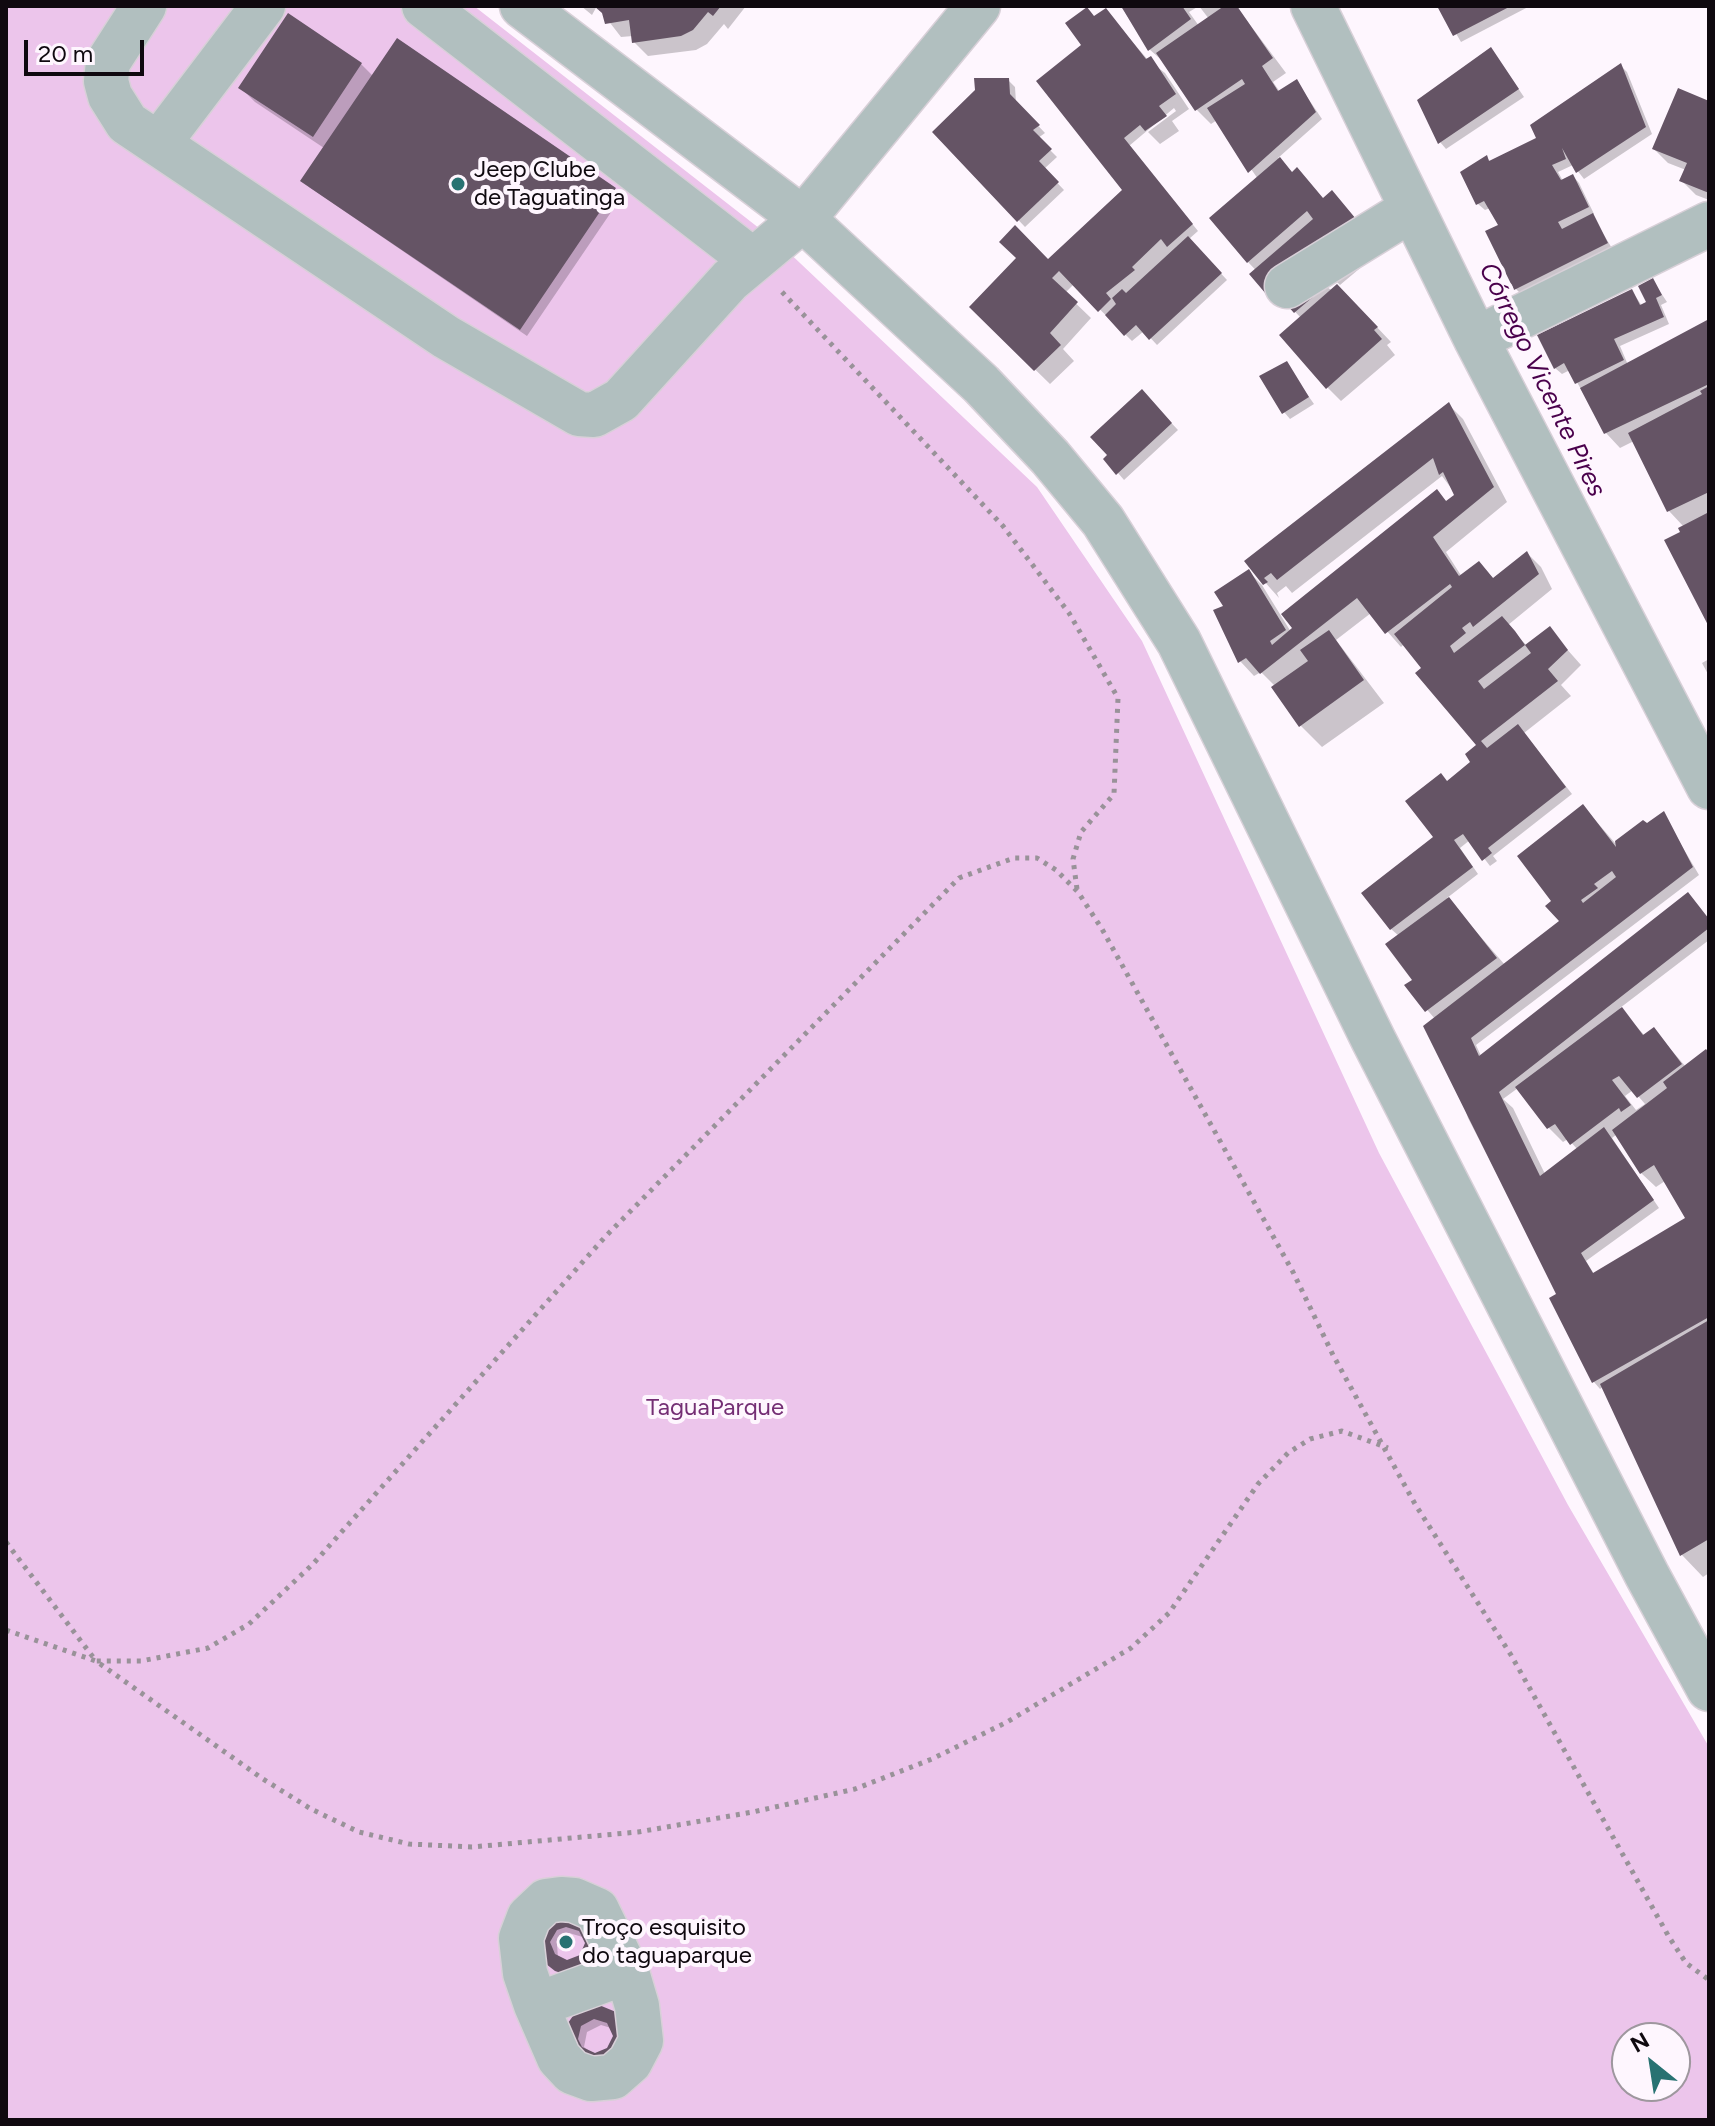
<!DOCTYPE html>
<html>
<head>
<meta charset="utf-8">
<style>
	body { margin:0 }
	#map { position:relative; width:1715px; height:2126px; overflow:hidden; background:#fef6fe; font-family:Figtree,sans-serif }
	canvas { display:block }
	.frame { position:absolute; inset:0; border:8px solid #0f090f; pointer-events:none }
	.north { position:absolute; left:1611px; top:2022px; width:80px; height:80px; box-sizing:border-box; background:#fef6fe; border:2px solid #9e979e; border-radius:50%; rotate:330deg; font-size:22px; font-weight:700; line-height:32px; text-align:center; color:#0f090f }
	.north::after { content:''; display:block; margin:auto; width:28px; height:36px; background:#287272; clip-path:polygon(50% 0,100% 100%,50% 72%,0 100%) }
	.scale { position:absolute; left:24px; top:40px; width:120px; height:36px; box-sizing:border-box; border:4px solid #0f090f; border-top:0; padding-left:10px; font-size:24px; line-height:28px; white-space:nowrap; color:#0f090f; -webkit-text-stroke:6px #fef6fe; paint-order:stroke }
</style>
</head>
<body>
<div id="map">
<canvas width="1715" height="2126"></canvas>
<div class="frame"></div>
<div class="north">N</div>
<div class="scale">20 m</div>
</div>
<script>
const ctx = document.querySelector('canvas').getContext('2d');
ctx.lineJoin = 'round';
function fillPath(path, color) {
  ctx.fillStyle = color;
  ctx.fill(path, 'evenodd');
}
function shape(rows) {
  const path = new Path2D();
  for (const r of rows) {
    path.moveTo(r[0], r[1]);
    for (let i = 2; i < r.length; i += 2) path.lineTo(r[i], r[i + 1]);
  }
  return path;
}
function stroke(path, color, width, dash) {
  ctx.strokeStyle = color;
  ctx.lineWidth = width;
  ctx.lineCap = dash ? 'butt' : 'round';
  ctx.setLineDash(dash || []);
  ctx.stroke(path);
}
function write(font, color, halo, rows, align = 'center') {
  ctx.font = font + ' Figtree,sans-serif';
  ctx.lineWidth = 8;
  ctx.setLineDash([]);
  ctx.textBaseline = 'middle';
  ctx.strokeStyle = halo;
  ctx.fillStyle = color;
  for (const [text, x, y, turn = 0] of rows) {
    ctx.save();
    ctx.translate(x, y);
    ctx.rotate((+turn || 0) * Math.PI / 180);
    ctx.textAlign = isNaN(turn) ? turn : align;
    if (halo) ctx.strokeText(text, 0, 0);
    ctx.fillText(text, 0, 0);
    ctx.restore();
  }
}
fillPath(shape([
	[6,6,474,6,782,246,1037,487,1142,641,1379,1153,1568,1505,1709,1747,1709,2120,6,2120],
	[1627,2038,1675,2038,1675,2086,1627,2086]
]), '#ecc5eb');
fillPath(shape([
	[581,6,746,6,728,29,724,24,707,44,696,50,648,56,634,42,633,36,621,37,597,6,592,15],
	[1125,6,1236,6,1286,73,1273,82,1280,92,1297,82,1322,119,1278,158,1371,259,1340,285,1334,279,1325,286,1356,305,1391,342,1387,345,1395,355,1341,401,1327,387,1301,318,1248,262,1258,179,1217,120,1211,124,1197,110,1165,63,1149,49,1122,8],
	[1199,6,1209,19,1199,26,1189,12],
	[1440,6,1530,6,1461,42],
	[1106,11,1148,60,1165,73,1189,109,1172,121,1179,131,1160,144,1148,132,1176,111,1174,108,1129,146,1198,231,1189,239,1227,280,1157,345,1144,331,1132,341,1074,284,1065,293,1091,318,1063,349,1074,361,1050,384,971,307,1048,262,1125,191,1084,46,1095,18],
	[397,41,622,196,527,336,309,187,324,148,255,102,241,88,361,64,373,76],
	[1497,57,1524,97,1446,149,1440,142],
	[1621,66,1627,72,1652,134,1584,179,1573,165,1558,172,1563,181,1573,176,1579,183,1594,214,1592,215,1613,250,1522,295,1516,289,1501,225,1490,208,1485,210,1478,204,1486,157,1491,162,1539,139],
	[1008,80,1015,87,1016,102,1045,133,1038,138,1057,157,1044,169,1064,190,1025,227,935,132],
	[1709,103,1709,200,1696,195,1682,181,1686,170,1668,163,1654,149],
	[1653,281,1667,302,1661,305,1669,324,1620,346,1628,365,1709,322,1709,623,1684,527,1669,511,1634,441,1620,448,1606,433,1570,370,1562,374,1555,368,1632,291,1642,306,1649,303],
	[1286,364,1314,404,1290,419,1284,412],
	[1142,392,1178,430,1124,480,1106,459],
	[1449,405,1463,419,1507,502,1446,552,1462,577,1479,564,1494,579,1527,553,1541,567,1552,589,1508,625,1527,646,1549,629,1581,665,1561,685,1571,696,1524,733,1572,794,1493,856,1497,861,1490,866,1470,840,1460,848,1478,874,1447,898,1505,965,1562,921,1553,902,1589,813,1615,843,1643,822,1647,826,1663,814,1699,875,1476,1045,1481,1056,1709,920,1709,940,1620,1008,1645,1036,1654,1030,1686,1067,1709,1055,1709,1573,1703,1577,1682,1555,1604,1386,1600,1389,1594,1382,1559,1295,1468,1118,1435,1019,1407,986,1415,980,1399,936,1391,929,1436,837,1448,782,1473,762,1479,745,1404,644,1401,647,1371,613,1336,640,1384,703,1322,747,1300,725,1275,686,1261,672,1254,676,1240,661,1225,607,1248,571,1262,585,1291,632,1437,492,1448,503,1457,496,1442,476,1292,593,1286,586,1277,593,1279,598,1247,562],
	[1518,1088,1549,1128,1563,1142,1568,1139,1578,1150,1545,1174,1513,1108,1503,1099],
	[1633,1090,1645,1104,1636,1110,1625,1096],
	[1617,1134,1641,1173,1656,1187,1665,1181,1688,1218,1594,1274,1586,1261,1659,1208,1612,1138],
	[1709,659,1709,676,1702,663],
	[563,1914,575,1915,597,1933,603,1956,591,1974,569,1979,543,1959,538,1937,552,1919],
	[569,1933,586,1938,585,1952,577,1960,561,1962,558,1958,557,1944],
	[592,2007,623,2021,604,2072,567,2035],
	[601,2025,611,2028,615,2036,609,2050,595,2055,584,2047,587,2032]
]), '#0003');
fillPath(shape([
	[594,6,721,6,713,16,708,12,693,30,681,36,632,43,629,20,605,24,602,13],
	[1121,6,1182,6,1191,19,1148,51],
	[1224,6,1237,6,1273,58,1262,66,1278,91,1297,79,1316,112,1248,173,1207,108,1245,84,1242,79,1195,111,1156,53],
	[1437,6,1511,6,1453,36],
	[1087,7,1094,16,1106,8,1146,59,1151,56,1176,94,1159,106,1167,116,1145,131,1140,125,1124,138,1193,224,1167,247,1161,239,1132,267,1135,270,1106,293,1111,299,1098,312,1059,271,1052,278,1078,302,1050,333,1061,345,1034,371,969,307,1016,258,999,242,1015,225,1048,259,1122,190,1036,81,1081,45,1065,23],
	[288,13,362,63,313,137,238,88],
	[397,38,616,188,520,330,300,181],
	[1491,47,1519,89,1438,144,1417,100],
	[1621,63,1646,127,1576,173,1562,148,1566,159,1552,165,1561,180,1573,174,1589,207,1558,222,1562,229,1593,213,1608,243,1514,290,1485,231,1498,225,1484,201,1476,205,1460,172,1487,155,1489,161,1536,138,1530,125],
	[974,78,1009,78,1010,94,1040,125,1033,130,1052,149,1039,161,1059,182,1017,222,932,132,975,90],
	[1678,88,1709,101,1709,193,1679,181,1687,163,1652,149],
	[1280,157,1292,172,1297,167,1323,198,1332,190,1356,219,1327,285,1294,313,1272,288,1266,294,1249,274,1313,219,1307,211,1247,263,1209,218],
	[1188,236,1222,273,1149,340,1136,325,1124,336,1105,315,1116,304,1112,298,1122,289,1126,293],
	[1653,278,1662,295,1656,298,1664,317,1614,339,1624,360,1575,384,1564,363,1554,369,1537,335,1632,289,1640,305,1646,302,1638,286],
	[1337,284,1378,327,1374,330,1382,339,1326,389,1279,335],
	[1709,319,1709,384,1604,434,1580,388],
	[1287,361,1309,397,1282,414,1259,376],
	[1709,386,1709,492,1667,512,1628,433,1702,394,1700,391],
	[1142,389,1172,423,1116,475,1103,459,1107,455,1090,437],
	[1449,402,1494,487,1433,537,1459,576,1479,561,1493,578,1527,551,1539,574,1473,627,1470,622,1462,628,1466,633,1450,646,1454,653,1502,616,1515,631,1525,645,1478,681,1484,689,1531,653,1525,645,1550,626,1568,650,1548,669,1558,681,1481,741,1487,748,1518,724,1566,787,1488,848,1492,853,1482,861,1463,834,1454,840,1473,867,1390,930,1361,893,1433,837,1405,801,1441,773,1447,781,1470,762,1465,754,1476,745,1415,673,1421,668,1394,634,1452,587,1450,584,1385,634,1357,598,1260,674,1246,658,1238,663,1213,610,1223,606,1214,592,1249,569,1286,630,1270,641,1272,645,1292,628,1281,614,1437,489,1446,501,1454,495,1443,472,1439,475,1433,458,1277,580,1271,573,1264,578,1268,582,1263,585,1244,561],
	[1709,512,1709,627,1664,540,1680,532,1678,528],
	[1329,630,1364,680,1299,727,1271,687,1308,661,1300,650],
	[1583,804,1616,847,1615,841,1643,820,1647,823,1664,811,1693,867,1471,1038,1479,1056,1688,892,1709,919,1709,928,1499,1092,1540,1176,1604,1127,1654,1200,1581,1253,1593,1273,1685,1218,1654,1165,1640,1174,1612,1130,1667,1088,1663,1082,1706,1049,1709,1053,1709,1317,1592,1383,1549,1298,1556,1294,1423,1026,1559,921,1545,906,1551,901,1517,856],
	[1612,871,1616,877,1583,903,1581,900,1598,888,1594,884],
	[1449,897,1497,958,1425,1012,1404,985,1412,980,1385,944],
	[1622,1007,1643,1035,1654,1027,1682,1064,1637,1098,1619,1076,1612,1080,1631,1105,1621,1112,1619,1108,1570,1145,1555,1124,1547,1129,1515,1087],
	[1709,1320,1709,1539,1680,1556,1600,1384],
	[576,1913,596,1954,589,1964,561,1973,555,1971,541,1960,542,1925],
	[566,1927,579,1931,585,1943,580,1955,567,1960,555,1954,550,1942,557,1930],
	[599,2005,616,2012,622,2052,578,2061,568,2023,575,2013],
	[594,2019,607,2023,613,2036,607,2048,595,2053,582,2047,578,2039,581,2026]
]), '#655465');
const minor = shape([
	[144,6,108,62,106,81,110,96,127,123,446,337,579,414,594,415,621,400,730,280,803,219,978,6],
	[424,6,751,259],
	[522,6,803,219,981,384,1050,457,1103,521,1179,642,1373,1039,1647,1575,1709,1689],
	[1313,6,1476,339,1709,787],
	[159,143,263,6],
	[1287,286,1412,209],
	[1476,339,1709,224],
	[536,2005,525,1973,521,1938,529,1917,546,1901,561,1899,574,1900,597,1910,627,1972,637,2006,641,2041,630,2062,613,2077,591,2079,572,2072,559,2058,536,2005,627,1972]
]);
stroke(minor, '#d8d0d8', 47);
stroke(shape([
	[782,292,1003,526,1069,613,1118,698,1114,794,1081,832,1073,859,1077,889],
	[6,1542,96,1661,141,1661,208,1648,249,1624,313,1564,605,1237,959,878,1014,858,1037,858,1056,870,1078,892,1102,929,1293,1272,1333,1355,1415,1504,1511,1655,1669,1937,1686,1963,1709,1980],
	[6,1630,96,1661,263,1779,311,1809,359,1832,409,1844,472,1847,638,1832,753,1812,855,1789,932,1759,1007,1722,1131,1648,1169,1613,1258,1484,1288,1453,1310,1439,1342,1431,1388,1448]
]), '#999299', 5, [4, 6]);
stroke(minor, '#b1bfbf', 44);
for (const [x, y, r, color] of [
	[458,184,8,"#287272"],
	[566,1942,8,"#287272"]
]) {
  const dot = new Path2D();
  dot.arc(x, y, r, 0, 2 * Math.PI);
  ctx.fillStyle = color;
  ctx.fill(dot);
  stroke(dot, '#fef6fe', 3);
}
write('24px', '#0f090f', '#fef6fe', [
	["Jeep Clube",474,170],
	["de Taguatinga",474,198],
	["Troço esquisito",582,1928],
	["do taguaparque",582,1956]
], 'left');
write('24px', '#742e74', '#fef6fe', [
	["TaguaParque",715,1408]
]);
write('italic 26px', '#4a004c', '#fef6fe', [
	["Córrego Vicente Pires",1542,380,64]
]);
</script>
</body>
</html>
